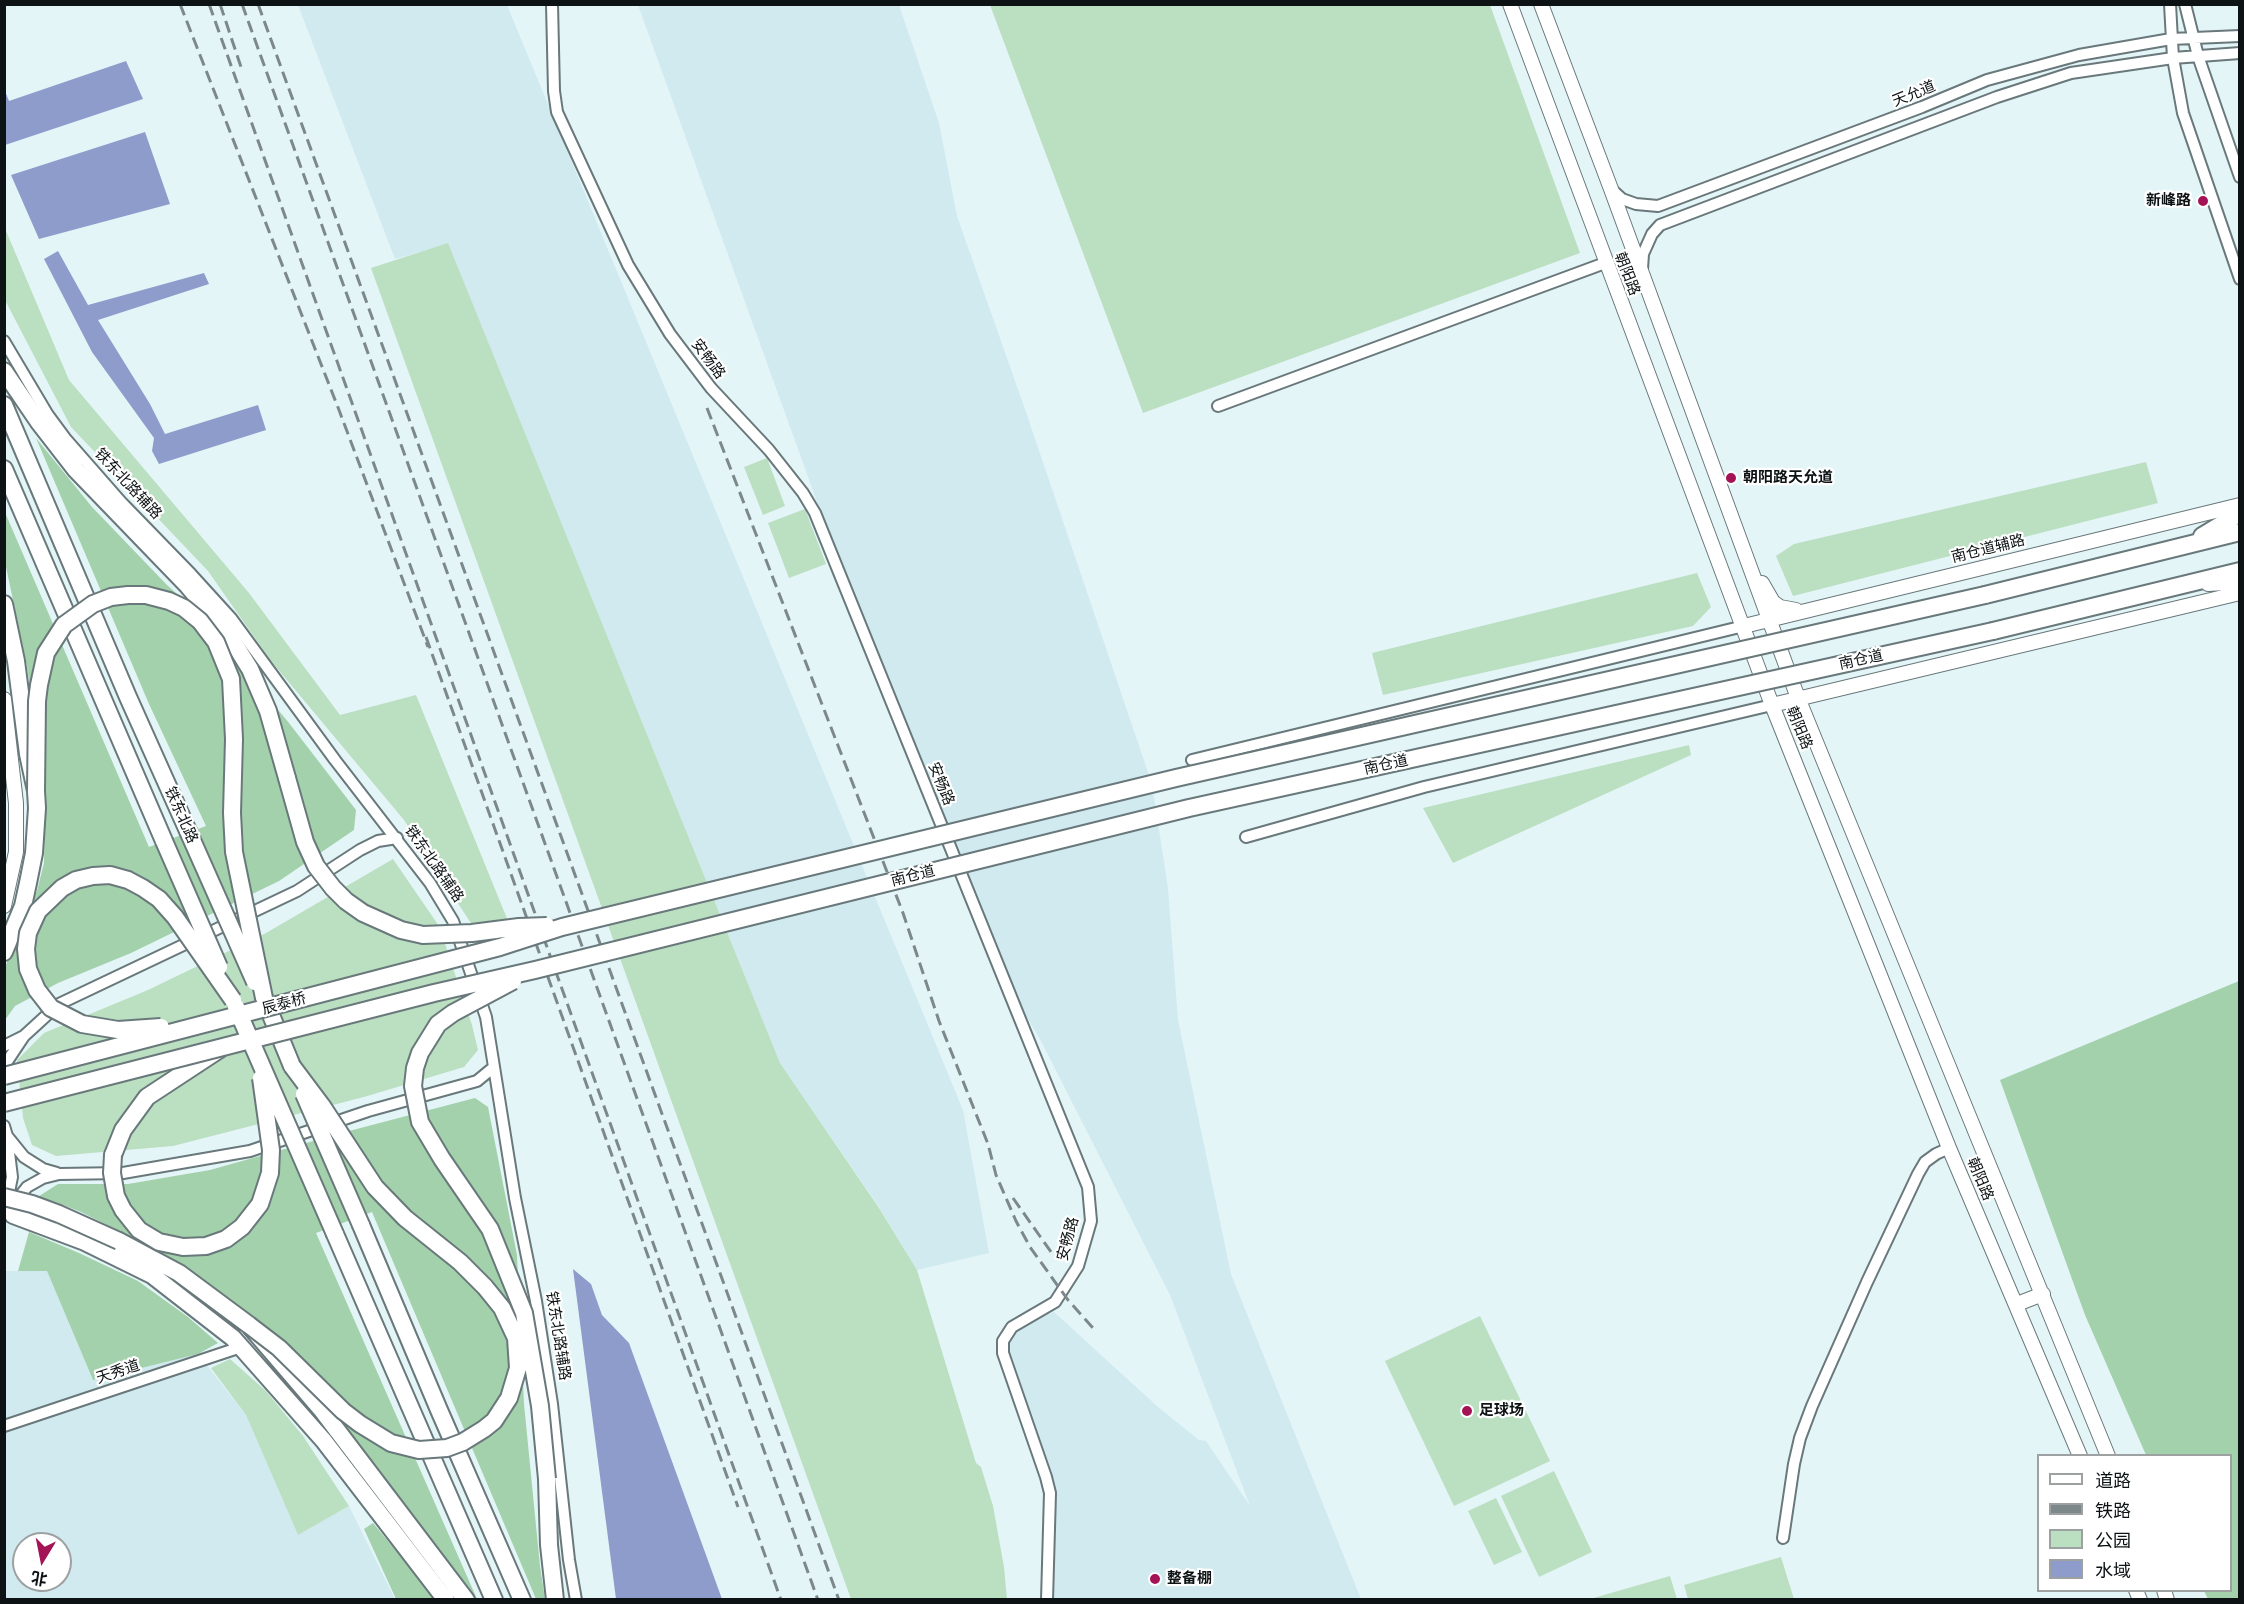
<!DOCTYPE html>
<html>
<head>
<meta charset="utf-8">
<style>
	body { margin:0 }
	#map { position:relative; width:2244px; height:1604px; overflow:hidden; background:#e4f5f8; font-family:Montserrat,"Noto Sans SC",sans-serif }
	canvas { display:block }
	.frame { position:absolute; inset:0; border:6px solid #0d1314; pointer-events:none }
	.legend { position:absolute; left:2037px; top:1454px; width:195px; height:138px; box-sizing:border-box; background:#fff; border:2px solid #9ea1a1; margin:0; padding:8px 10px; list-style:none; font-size:18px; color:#0d1314 }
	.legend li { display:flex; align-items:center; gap:12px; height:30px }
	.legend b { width:30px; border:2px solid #9ea1a1 }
	.north { position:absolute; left:12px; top:1532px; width:60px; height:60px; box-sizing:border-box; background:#fff; border:2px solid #9ea1a1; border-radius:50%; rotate:190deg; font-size:16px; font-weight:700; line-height:24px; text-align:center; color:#0d1314 }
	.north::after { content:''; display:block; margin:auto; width:21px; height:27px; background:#a41355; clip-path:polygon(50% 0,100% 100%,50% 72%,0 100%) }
</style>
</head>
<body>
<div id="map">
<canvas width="2244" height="1604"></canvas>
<div class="frame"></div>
<ul class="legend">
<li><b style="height:8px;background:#fff"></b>道路</li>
<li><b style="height:8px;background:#7d888a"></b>铁路</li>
<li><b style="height:16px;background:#bbdfc1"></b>公园</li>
<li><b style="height:16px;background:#8d9ccb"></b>水域</li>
</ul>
<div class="north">北</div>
</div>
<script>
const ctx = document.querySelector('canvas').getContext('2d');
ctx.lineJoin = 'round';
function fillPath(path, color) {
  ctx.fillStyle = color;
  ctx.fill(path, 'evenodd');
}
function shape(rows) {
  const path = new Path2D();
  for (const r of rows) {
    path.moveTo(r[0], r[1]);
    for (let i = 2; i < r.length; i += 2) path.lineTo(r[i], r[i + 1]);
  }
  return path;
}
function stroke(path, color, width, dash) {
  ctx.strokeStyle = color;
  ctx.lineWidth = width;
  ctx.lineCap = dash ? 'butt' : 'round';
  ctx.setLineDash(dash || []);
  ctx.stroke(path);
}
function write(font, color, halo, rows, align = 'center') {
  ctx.font = font + ' Montserrat,"Noto Sans SC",sans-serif';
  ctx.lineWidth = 4.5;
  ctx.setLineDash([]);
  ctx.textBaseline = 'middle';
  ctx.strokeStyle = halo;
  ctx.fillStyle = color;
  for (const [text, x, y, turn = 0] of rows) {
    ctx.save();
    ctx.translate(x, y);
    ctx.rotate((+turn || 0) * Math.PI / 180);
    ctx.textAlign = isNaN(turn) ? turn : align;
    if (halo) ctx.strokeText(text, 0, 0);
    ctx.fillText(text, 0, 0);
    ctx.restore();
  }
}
fillPath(shape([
	[298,5,507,5,963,1110,989,1253,917,1270,879,1207,780,1063,448,244,395,259],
	[638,5,899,5,939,123,957,216,1027,415,1152,784,1168,888,1178,1020,1231,1274,1361,1599,1049,1599,1055,1489,1009,1351,1009,1340,1013,1331,1029,1322,1054,1312,1158,1407,1199,1440,1206,1441,1250,1506,1170,1295,1042,1043,985,945,923,796],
	[5,1271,47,1271,93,1380,198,1354,246,1415,298,1535,349,1506,395,1599,5,1600],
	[24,1544,60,1544,60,1580,24,1580]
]), '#d0eaef');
fillPath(shape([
	[990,5,1490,5,1580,253,1143,413],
	[4,226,69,380,249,593,340,715,416,695,508,921,474,928,404,820,271,661,208,571,71,427,5,300],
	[448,243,780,1063,879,1208,917,1270,976,1463,981,1467,993,1506,1004,1567,1007,1599,851,1599,371,268],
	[767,458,785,506,763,515,744,467],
	[2146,462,2158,503,1793,596,1776,556,1794,544],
	[805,509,826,564,789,578,768,523],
	[1697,573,1711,607,1693,626,1383,695,1372,653],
	[1689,745,1691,755,1453,863,1423,808],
	[393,859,439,926,472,1025,478,1050,464,1067,364,1097,173,1146,56,1156,32,1145,23,1118,17,1060,44,1033,148,990,266,933],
	[1480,1316,1550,1461,1454,1506,1385,1361],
	[230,1359,266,1391,303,1436,349,1506,298,1535,246,1415,211,1368],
	[1554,1471,1592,1552,1539,1577,1501,1496],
	[1496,1498,1522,1552,1494,1565,1468,1511],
	[1781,1557,1794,1599,1688,1599,1684,1585],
	[1670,1576,1677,1599,1590,1599]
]), '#bbdfc1');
fillPath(shape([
	[36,438,92,507,167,585,194,609,289,723,356,810,354,830,279,881,131,953,58,983,15,1006,5,1020,5,967,37,891,44,863,45,789,27,667,5,562,4,510,149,847,206,826,149,704],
	[2239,981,2239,1599,2208,1599,2204,1591,2230,1590,2230,1456,2146,1455,2085,1315,2000,1080],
	[475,1098,488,1107,517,1255,524,1404,540,1566,545,1599,536,1599,372,1212,316,1233,477,1599,475,1599,341,1426,304,1362,278,1336,184,1267,131,1237,81,1212,53,1201,36,1198,58,1184,128,1184,210,1170,349,1131],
	[29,1232,79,1253,138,1281,188,1317,218,1343,198,1354,93,1380,47,1271,18,1271],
	[373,1523,436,1599,396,1599,364,1529]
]), '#a3d1ab');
fillPath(shape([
	[126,61,143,99,5,145,5,91,9,101],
	[145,132,170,204,39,239,11,175],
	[58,251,88,305,204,273,209,284,98,320,150,404,165,434,258,405,266,430,159,464,152,451,154,438,92,352,44,259],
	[573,1269,591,1284,602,1315,629,1343,722,1599,616,1599]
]), '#8d9ccb');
const minor = shape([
	[552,4,554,91,557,112,628,265,670,334,711,388,769,450,803,493,815,513,1088,1187,1091,1221,1078,1266,1055,1302,1012,1327,1003,1341,1003,1353,1046,1477,1050,1493,1047,1600],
	[2170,4,2173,58,2183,113,2240,279],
	[2185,4,2198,56,2240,177],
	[1612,190,1622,199,1636,204,1658,206,1922,107,1987,80,2079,55,2171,39,2240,36],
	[1642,269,1643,254,1652,234,1660,225,1997,97,2071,73,2173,58,2240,53],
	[4,341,48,415,65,438,122,503,191,574,231,618,335,760,430,883,453,921,486,1017,515,1198,536,1301,552,1404,569,1560,576,1600],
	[1218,406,1605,263],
	[1192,760,1744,626],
	[1246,837,1424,787,1772,705],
	[4,1046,24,1036],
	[4,1066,24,1036,59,1004,297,891,360,850,378,841,397,838],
	[4,1126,7,1136,24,1157,43,1169,57,1173],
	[15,1206,19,1197,27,1187,43,1178,59,1174,123,1173,250,1151,368,1111,477,1081,494,1067],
	[5,1212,12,1177,7,1136],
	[4,1426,241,1347],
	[1783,1538,1794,1464,1800,1438,1812,1406,1867,1282,1918,1174,1925,1162,1936,1154,1949,1148]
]);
const major = shape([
	[1510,4,1772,705,1949,1148,2080,1456],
	[1541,4,1611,189,1798,698,2108,1456],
	[1762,583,1773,602,1780,607,1796,610],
	[2208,584,2240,582],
	[1744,626,2240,505],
	[4,699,16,803,16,852,4,906],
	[1772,705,2240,593],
	[2017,1304,2043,1294],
	[2136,1590,2140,1600],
	[2164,1590,2167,1600]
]);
const highway = shape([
	[4,371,38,421,76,470,188,586,229,635,250,669,268,711,287,778],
	[4,405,128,697,188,831],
	[4,469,164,841],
	[2202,536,2240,513],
	[1985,595,2240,532],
	[4,604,16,661,28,754,36,791,37,808,34,853,28,883,23,906,4,952],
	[1993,631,2240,571],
	[264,998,292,1066],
	[113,1155,123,1130,147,1097,220,1049],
	[13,1215,85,1242,152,1275,233,1338,324,1441,446,1600],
	[361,1225,439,1410,522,1600],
	[335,1234,494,1600],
	[119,1241,179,1273,249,1325,321,1409,466,1600],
	[547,1479,549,1545,555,1600]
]);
stroke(minor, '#69787b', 14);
stroke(major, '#69787b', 16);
stroke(highway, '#69787b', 20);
stroke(minor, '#fff', 10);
stroke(major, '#fff', 14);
stroke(highway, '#fff', 16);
stroke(shape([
	[180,4,339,410,428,647],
	[209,4,781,1600],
	[220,4,242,70],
	[242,4,818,1600],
	[258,4,839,1600],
	[707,408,903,913,939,1021,988,1144,996,1175,1016,1221,1030,1247,1068,1300,1093,1328],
	[426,637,738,1507],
	[1013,1198,1051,1252]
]), '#7d888a', 3, [12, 6]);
const highwayBridge = shape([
	[287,778,305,842,316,866,333,888,346,901,363,913,401,930,423,935,472,933,519,927,547,926],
	[36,791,37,701,39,685,46,653,64,625,93,604,111,597,128,595,146,595,169,601,184,608,200,621,216,642,231,679,234,739,232,813,234,852,264,998],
	[188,831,255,982],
	[164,841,219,967],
	[513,981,453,1013,438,1024,420,1053,415,1068,413,1086,420,1122,442,1159,490,1229,524,1313,540,1406,547,1479],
	[236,1007,335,1234],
	[161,1027,118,1030,82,1024,51,1008,37,990,28,969,26,949,28,933,38,911,62,888,76,880,93,876,110,875,128,880,143,888,159,899,175,917,233,1000],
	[4,1076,500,947,562,927,1176,778,1985,595],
	[304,1094,361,1225],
	[4,1103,434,993,535,970,1189,808,1993,631],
	[113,1155,112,1173,116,1196,123,1210,139,1230,159,1242,183,1247,206,1246,226,1239,242,1227,260,1204,270,1173,271,1150,261,1078],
	[4,1197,32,1204,59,1214,119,1241],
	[249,1325,279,1348,343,1411,360,1424,391,1443,419,1450,447,1448,463,1442,484,1429,494,1421,509,1398,518,1368,516,1338,502,1308,485,1287,460,1262,405,1218,375,1187,322,1106,292,1066]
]);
stroke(highwayBridge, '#69787b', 20, []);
stroke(highwayBridge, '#fff', 16);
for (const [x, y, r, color] of [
	[2203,201,6,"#a41355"],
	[1731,478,6,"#a41355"],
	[1467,1411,6,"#a41355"],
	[1155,1579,6,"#a41355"]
]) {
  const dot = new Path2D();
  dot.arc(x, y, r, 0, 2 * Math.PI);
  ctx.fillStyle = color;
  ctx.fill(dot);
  stroke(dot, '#fff', 2);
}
write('15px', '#0d1314', '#fff', [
	["天允道",1914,94,-22],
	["朝阳路",1627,274,69],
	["安畅路",708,359,53],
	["铁东北路辅路",128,484,47],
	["南仓道辅路",1988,549,-14],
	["南仓道",1861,660,-12],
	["朝阳路",1799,728,68],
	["南仓道",1386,765,-12],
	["安畅路",941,784,68],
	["铁东北路",181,815,66],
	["铁东北路辅路",434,864,55],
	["南仓道",913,876,-14],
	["辰泰桥",284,1004,-15],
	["朝阳路",1980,1179,67],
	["安畅路",1068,1239,-75],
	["铁东北路辅路",558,1336,81],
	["天秀道",118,1372,-18]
]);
write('bold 15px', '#0d1314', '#fff', [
	["新峰路",2191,201,"right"],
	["朝阳路天允道",1743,478],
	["足球场",1479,1411],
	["整备棚",1167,1579]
], 'left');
</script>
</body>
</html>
